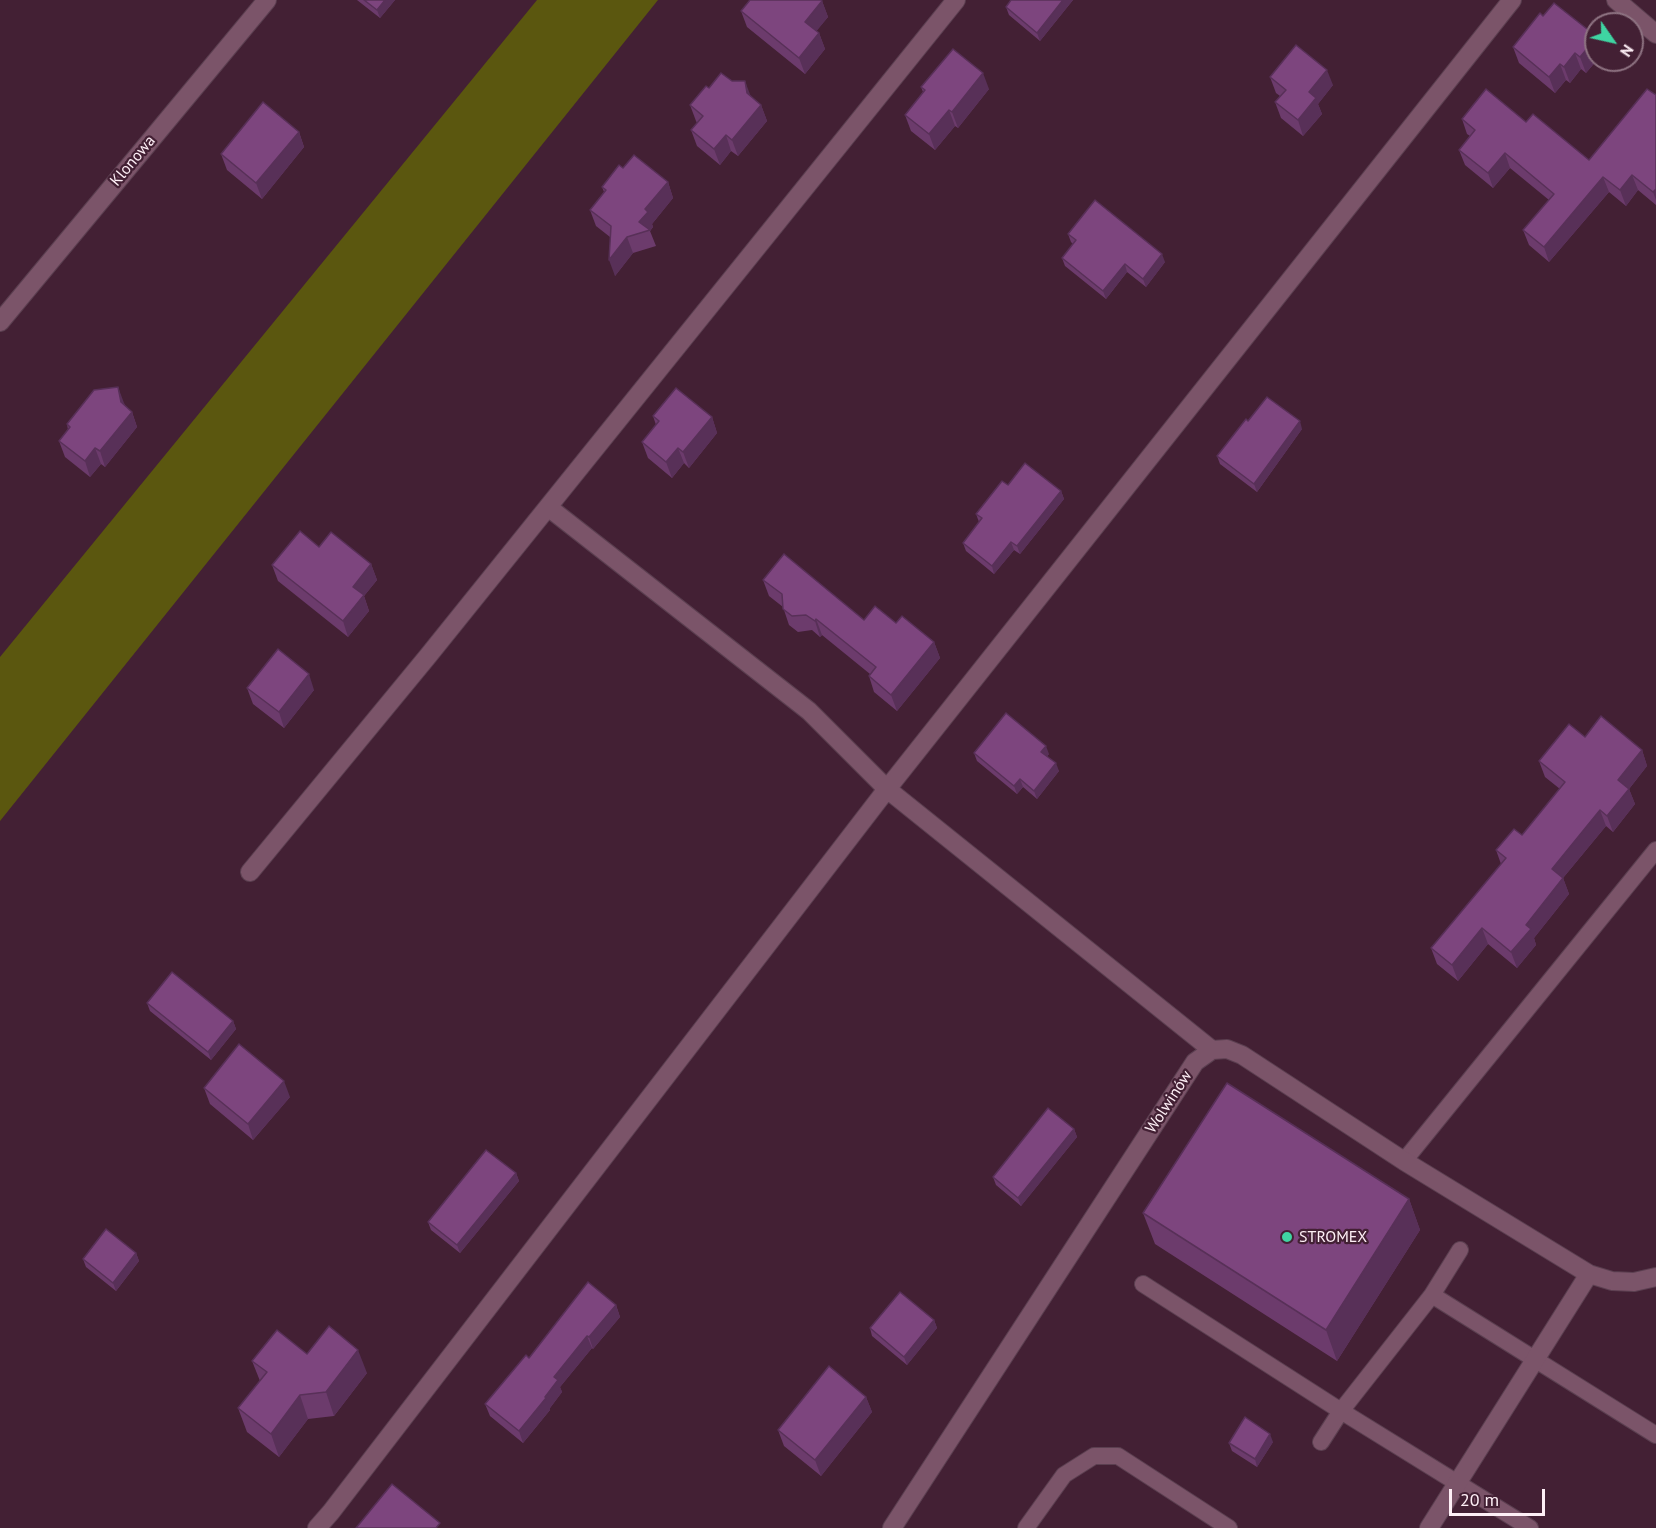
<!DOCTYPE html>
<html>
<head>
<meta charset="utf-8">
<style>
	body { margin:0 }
	#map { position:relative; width:1656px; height:1528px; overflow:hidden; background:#432034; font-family:"PT Sans",sans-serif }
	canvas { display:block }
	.north { position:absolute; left:1584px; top:12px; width:60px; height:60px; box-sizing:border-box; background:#432034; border:2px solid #8e7382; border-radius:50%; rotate:124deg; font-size:16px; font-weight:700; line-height:24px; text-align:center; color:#feeff6 }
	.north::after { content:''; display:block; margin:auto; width:21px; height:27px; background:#3fd4a2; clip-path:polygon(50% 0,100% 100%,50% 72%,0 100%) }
	.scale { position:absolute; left:1449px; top:1489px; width:96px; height:27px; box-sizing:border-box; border:3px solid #feeff6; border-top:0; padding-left:8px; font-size:18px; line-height:21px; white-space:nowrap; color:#feeff6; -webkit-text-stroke:4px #432034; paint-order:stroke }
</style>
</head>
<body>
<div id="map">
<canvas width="1656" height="1528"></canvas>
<div class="north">N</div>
<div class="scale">20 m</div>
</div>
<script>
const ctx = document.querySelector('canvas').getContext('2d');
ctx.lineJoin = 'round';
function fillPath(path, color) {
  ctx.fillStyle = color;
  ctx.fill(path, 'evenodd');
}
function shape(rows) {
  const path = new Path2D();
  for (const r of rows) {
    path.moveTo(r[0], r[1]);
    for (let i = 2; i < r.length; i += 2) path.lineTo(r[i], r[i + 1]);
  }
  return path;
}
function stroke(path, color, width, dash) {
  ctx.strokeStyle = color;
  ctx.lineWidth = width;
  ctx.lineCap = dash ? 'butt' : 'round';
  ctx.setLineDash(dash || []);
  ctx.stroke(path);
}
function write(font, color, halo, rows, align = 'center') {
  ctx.font = font + ' "PT Sans",sans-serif';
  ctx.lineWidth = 4.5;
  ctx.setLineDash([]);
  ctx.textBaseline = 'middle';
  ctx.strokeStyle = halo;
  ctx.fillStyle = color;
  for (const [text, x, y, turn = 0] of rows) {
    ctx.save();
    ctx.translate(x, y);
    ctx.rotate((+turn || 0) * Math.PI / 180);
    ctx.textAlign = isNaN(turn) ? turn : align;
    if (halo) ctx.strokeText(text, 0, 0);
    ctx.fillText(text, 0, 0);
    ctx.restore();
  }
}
fillPath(shape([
	[537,0,658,0,0,821,0,657]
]), '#5b570f');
const lane = shape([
	[1404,1161,1656,850],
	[1143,1284,1341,1411,1530,1528],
	[1432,1295,1656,1435],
	[1321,1442,1341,1411,1432,1295,1460,1250],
	[1026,1528,1064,1475,1094,1456,1118,1456,1229,1528]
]);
const street = shape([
	[1616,0,1656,34],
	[0,322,267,0],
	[548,507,809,711,887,789,1212,1050],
	[250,872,428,656,956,0],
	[317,1528,331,1512,887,789,1512,0],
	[892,1528,1195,1062,1212,1050,1227,1049,1242,1055,1404,1161,1589,1274,1612,1281,1634,1282,1656,1277],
	[1429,1528,1589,1274]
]);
stroke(lane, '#5b3f50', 18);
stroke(street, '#5b3f50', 20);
stroke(lane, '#7b5469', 16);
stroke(street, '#7b5469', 18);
fillPath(shape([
	[357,0,395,0,380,18],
	[1011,0,1073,0,1040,41,1009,15,1006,7],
	[822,1,828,17,816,31,819,33,825,49,805,74,747,27,741,11],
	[1540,13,1597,60,1586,73,1581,69,1570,83,1566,80,1555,93,1519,63,1513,47],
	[1270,77,1333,85,1318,104,1322,114,1303,136,1281,118,1275,102,1280,96,1276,93],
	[921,87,989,89,958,128,955,126,935,150,911,131,905,115,923,92],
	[709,88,751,97,761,105,767,121,738,156,731,151,720,165,697,146,691,130,697,123,696,121,690,105],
	[1656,95,1656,205,1638,190,1626,206,1609,192,1549,262,1529,245,1523,230,1549,200,1510,168,1493,188,1465,165,1459,150,1470,136,1467,134,1462,119,1526,122,1589,160],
	[299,132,304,147,262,199,227,170,221,154],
	[623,168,668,182,673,198,652,224,653,227,650,231,656,246,633,253,615,276,610,237,596,226,590,210,604,192,602,187],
	[1068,234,1165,262,1146,287,1127,272,1106,299,1065,266,1062,258,1073,244,1071,242],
	[124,403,125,406,132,412,137,427,105,467,101,464,90,477,65,457,59,441,68,430,67,424],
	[653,416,712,417,717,433,689,468,684,463,672,478,648,458,642,442,656,425],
	[1248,421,1302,429,1257,492,1220,464,1217,456],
	[1008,485,1061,491,1064,499,1020,554,1014,550,994,574,966,551,963,543,979,522,976,514],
	[319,547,371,564,377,580,364,596,369,611,348,637,278,581,272,565],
	[763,580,864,620,896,623,934,642,940,658,897,711,874,692,869,676,870,674,822,635,820,637,812,630,798,632,789,625,783,607,769,596],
	[247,688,314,690,284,728,253,704],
	[1585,737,1642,750,1647,766,1629,789,1635,804,1613,832,1606,826,1563,878,1569,894,1534,938,1536,945,1517,968,1488,944,1458,981,1437,964,1431,948,1501,864,1496,850,1522,835,1560,789,1545,777,1539,761],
	[974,753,1049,754,1047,756,1059,771,1037,799,1023,787,1017,794,977,761],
	[147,1003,233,1021,236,1029,211,1060,150,1011],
	[204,1088,290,1097,253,1140,210,1104],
	[1074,1129,1077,1137,1021,1206,996,1185,993,1177],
	[516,1173,519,1181,460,1253,431,1230,428,1222],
	[1409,1199,1420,1230,1337,1361,1155,1244,1143,1213],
	[136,1253,139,1261,116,1291,86,1267,83,1259],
	[616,1305,620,1317,593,1349,592,1348,560,1387,562,1392,550,1408,550,1410,523,1443,490,1416,485,1404,529,1358],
	[934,1320,937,1328,907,1365,872,1336,870,1328],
	[307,1354,367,1373,334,1416,308,1419,279,1457,247,1432,238,1408,260,1381,252,1361],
	[866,1397,872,1412,821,1476,784,1446,778,1430],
	[1273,1442,1257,1467,1232,1451,1229,1443]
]), '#6c3b6c');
fillPath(shape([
	[385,0,395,0,380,18,377,10],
	[1063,0,1073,0,1040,41,1037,33],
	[822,1,828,17,811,38,805,22],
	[819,33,825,49,805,74,799,58],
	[1596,38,1596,60,1597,60,1586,73,1580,57],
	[1575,53,1581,69,1570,83,1564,67],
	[1560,64,1566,80,1555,93,1549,77],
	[1327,70,1333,85,1318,104,1322,114,1303,136,1298,120,1309,92],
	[983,73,989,89,958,128,952,112],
	[745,81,751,97,747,93],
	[761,105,767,121,738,156,732,140],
	[949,110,955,126,935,150,929,134],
	[299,132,304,147,262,199,256,183],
	[726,135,731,151,720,165,714,149],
	[1505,153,1510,168,1493,188,1488,173],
	[1632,175,1638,190,1626,206,1620,190],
	[1603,177,1609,192,1549,262,1544,247],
	[668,182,673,198,652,224,653,227,650,231,639,222,645,209],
	[1656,189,1656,200,1653,192],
	[627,237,633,253,615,276,609,260],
	[1162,254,1165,262,1146,287,1143,279],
	[1125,264,1127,272,1106,299,1103,291],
	[118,387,124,403,126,418,132,412,137,427,105,467,100,451,121,402],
	[712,417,717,433,689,468,683,452],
	[1300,421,1302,429,1257,492,1254,484],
	[95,448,101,464,90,477,85,461],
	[678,448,684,463,672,478,666,462],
	[1061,491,1064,499,1020,554,1017,546],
	[1011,542,1014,550,994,574,992,566],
	[371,564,377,580,364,596,369,611,348,637,343,621,353,587],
	[816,619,822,635,820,637,815,621],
	[934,642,940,658,897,711,891,695],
	[309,674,314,690,284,728,279,712],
	[1046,746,1049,754,1044,760,1041,752],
	[1642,750,1647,766,1629,789,1635,804,1613,832,1607,816,1618,780],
	[1056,763,1059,771,1037,799,1034,791],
	[1020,779,1023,787,1017,794,1014,786],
	[1600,810,1606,826,1563,878,1569,894,1534,938,1536,945,1517,968,1511,952,1526,925,1552,869],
	[1482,928,1488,944,1458,981,1452,965],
	[233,1021,236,1029,211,1060,208,1052],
	[284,1081,290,1097,253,1140,248,1124],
	[1074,1129,1077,1137,1021,1206,1018,1198],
	[516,1173,519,1181,460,1253,457,1245],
	[1409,1199,1420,1230,1337,1361,1326,1330],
	[136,1253,139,1261,116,1291,113,1283],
	[616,1305,620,1317,593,1349,589,1337],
	[934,1320,937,1328,907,1365,904,1357],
	[587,1336,592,1348,560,1387,562,1392,550,1408,550,1410,523,1443,519,1431,545,1397,554,1377],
	[358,1350,367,1373,334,1416,326,1392],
	[300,1395,308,1419,279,1457,271,1434],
	[866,1397,872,1412,821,1476,815,1460],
	[1270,1434,1273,1442,1257,1467,1255,1459]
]), '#583058');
const building = shape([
	[364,0,385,0,377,10,364,0],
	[750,0,821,0,822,1,805,22,819,33,799,58,741,11,750,0],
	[1011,0,1063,0,1037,33,1006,7,1011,0],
	[1554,3,1596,36,1596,38,1580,57,1575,53,1564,67,1560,64,1549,77,1513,47,1540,13,1543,16,1554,3],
	[1296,45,1327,70,1309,92,1316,98,1298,120,1275,102,1286,90,1270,77,1296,45],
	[953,49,983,73,952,112,949,110,929,134,905,115,925,90,921,87,953,49],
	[721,73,732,81,745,81,747,93,761,105,732,140,726,135,714,149,691,130,703,116,690,105,706,86,709,88,721,73],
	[1486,89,1526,122,1533,114,1589,160,1647,89,1656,95,1656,189,1653,192,1632,175,1620,190,1603,177,1544,247,1523,230,1554,194,1505,153,1488,173,1459,150,1475,130,1462,119,1486,89],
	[263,102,299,132,256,183,221,154,263,102],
	[634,155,668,182,645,209,648,212,639,222,650,230,627,237,609,260,611,226,590,210,606,190,602,187,619,165,623,168,634,155],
	[1095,200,1162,254,1143,279,1125,264,1103,291,1062,258,1076,240,1068,234,1095,200],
	[118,387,121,402,132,412,100,451,95,448,85,461,59,441,70,427,67,424,94,390,118,387],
	[676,388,712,417,683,452,678,448,666,462,642,442,659,421,653,416,676,388],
	[1267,397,1300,421,1254,484,1217,456,1246,419,1248,421,1267,397],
	[1025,463,1061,491,1017,546,1011,542,992,566,963,543,982,518,976,514,1002,481,1008,485,1025,463],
	[300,531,319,547,331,532,371,564,353,587,364,595,343,621,272,565,300,531],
	[784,554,864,620,875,606,896,623,902,616,934,642,891,695,869,676,876,667,816,619,815,621,806,615,792,616,783,609,782,594,763,580,784,554],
	[278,649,309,674,279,712,247,688,278,649],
	[1006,713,1046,746,1041,752,1056,763,1034,791,1020,779,1014,786,974,753,1006,713],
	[1601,716,1642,750,1618,780,1629,789,1607,816,1600,810,1552,869,1563,878,1526,925,1531,929,1511,952,1482,928,1452,965,1431,948,1506,858,1496,850,1514,829,1522,835,1565,782,1539,761,1569,724,1585,737,1601,716],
	[172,972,233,1021,208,1052,147,1003,172,972],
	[239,1044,284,1081,248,1124,204,1088,239,1044],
	[1227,1083,1409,1199,1326,1330,1143,1213,1227,1083],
	[1048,1108,1074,1129,1018,1198,993,1177,1048,1108],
	[486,1150,516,1173,457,1245,428,1222,486,1150],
	[106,1229,136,1253,113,1283,83,1259,106,1229],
	[588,1282,616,1305,589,1337,587,1336,554,1377,558,1380,545,1397,546,1398,519,1431,485,1404,526,1355,529,1358,588,1282],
	[900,1292,934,1320,904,1357,870,1328,900,1292],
	[329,1326,358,1350,326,1392,300,1395,271,1434,238,1408,267,1372,252,1361,277,1330,307,1354,329,1326],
	[829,1366,866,1397,815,1460,778,1430,829,1366],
	[1245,1417,1270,1434,1255,1459,1229,1443,1245,1417],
	[392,1484,440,1523,436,1528,356,1528,392,1484]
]);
fillPath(building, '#7d457e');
stroke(building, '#583058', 1.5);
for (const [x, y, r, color] of [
	[1287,1237,6,"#3fd4a2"]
]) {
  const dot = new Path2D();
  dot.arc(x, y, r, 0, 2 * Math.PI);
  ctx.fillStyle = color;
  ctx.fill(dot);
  stroke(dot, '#432034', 2);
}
write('16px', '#feeff6', '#432034', [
	["Klonowa",133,161,-50],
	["Wolwinów",1169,1102,-57]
]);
write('16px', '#feeff6', '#432034', [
	["STROMEX",1299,1237]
], 'left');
</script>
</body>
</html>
